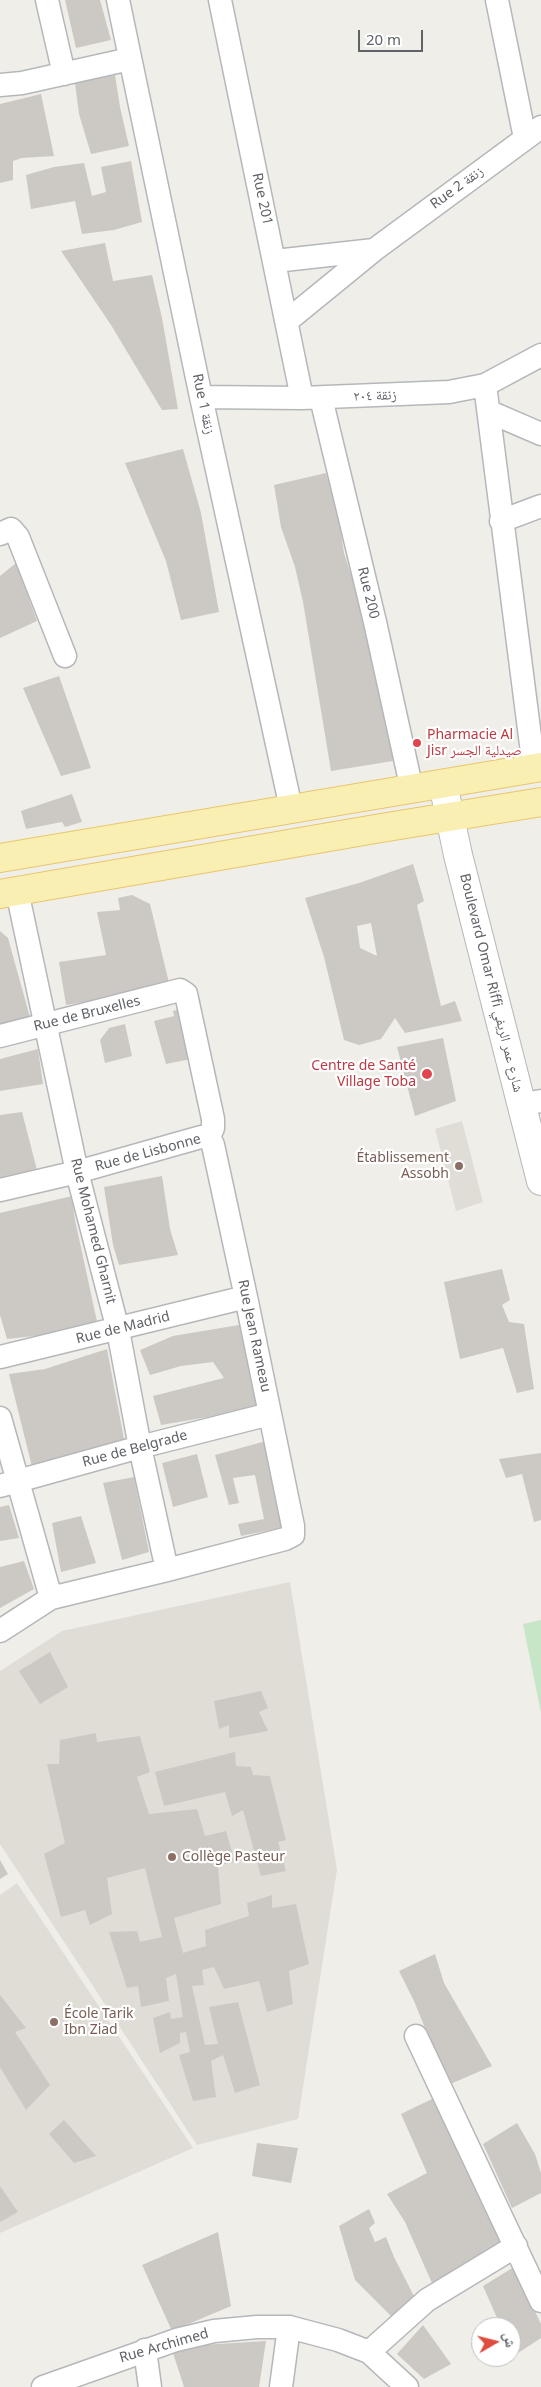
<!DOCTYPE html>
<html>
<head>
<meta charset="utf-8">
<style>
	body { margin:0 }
	#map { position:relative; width:541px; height:2387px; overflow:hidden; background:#f0eee8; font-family:"Noto Sans","Noto Naskh Arabic",sans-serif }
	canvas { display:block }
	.north { position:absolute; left:471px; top:2317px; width:50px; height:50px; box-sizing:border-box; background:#fff; border:1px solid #bfc0c2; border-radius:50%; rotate:82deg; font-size:14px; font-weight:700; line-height:20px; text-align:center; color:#5f6267 }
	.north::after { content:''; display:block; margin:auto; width:18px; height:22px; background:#df4c3f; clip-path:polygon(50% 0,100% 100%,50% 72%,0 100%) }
	.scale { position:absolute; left:358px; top:30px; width:65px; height:22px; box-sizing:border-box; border:2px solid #5f6267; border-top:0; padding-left:6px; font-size:15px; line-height:18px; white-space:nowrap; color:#5f6267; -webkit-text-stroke:4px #fff; paint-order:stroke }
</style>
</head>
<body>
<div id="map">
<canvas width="541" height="2387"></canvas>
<div class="north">ش</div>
<div class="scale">20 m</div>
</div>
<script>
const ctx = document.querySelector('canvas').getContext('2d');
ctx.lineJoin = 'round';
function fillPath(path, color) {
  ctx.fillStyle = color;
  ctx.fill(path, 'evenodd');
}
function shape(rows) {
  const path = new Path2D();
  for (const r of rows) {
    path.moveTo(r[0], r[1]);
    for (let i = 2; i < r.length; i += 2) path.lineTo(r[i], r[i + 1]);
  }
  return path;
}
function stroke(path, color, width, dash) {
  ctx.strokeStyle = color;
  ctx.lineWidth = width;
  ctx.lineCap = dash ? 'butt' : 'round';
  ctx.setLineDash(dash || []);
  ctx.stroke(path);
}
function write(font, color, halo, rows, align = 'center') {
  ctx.font = font + ' "Noto Sans","Noto Naskh Arabic",sans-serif';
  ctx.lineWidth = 4.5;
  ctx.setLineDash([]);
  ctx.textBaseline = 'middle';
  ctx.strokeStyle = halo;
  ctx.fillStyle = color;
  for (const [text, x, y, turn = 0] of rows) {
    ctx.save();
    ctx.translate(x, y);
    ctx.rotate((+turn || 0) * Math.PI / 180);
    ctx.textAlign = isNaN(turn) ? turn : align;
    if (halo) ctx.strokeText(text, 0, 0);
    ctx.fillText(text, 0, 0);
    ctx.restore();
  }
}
fillPath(shape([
	[462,1121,483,1202,456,1211,435,1129],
	[290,1582,337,1870,298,2119,197,2145,0,1844,0,1671,62,1631],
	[17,1883,193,2148,0,2233,0,1895]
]), '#e0ddd6');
fillPath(shape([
	[541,1620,541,1713,523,1624]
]), '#c6e6c7');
fillPath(shape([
	[65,0,100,0,111,40,76,48],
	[115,75,120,107,129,146,91,154,79,114,75,83],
	[41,94,54,156,22,158,13,161,13,180,0,183,0,104],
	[131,161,142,222,114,230,82,234,75,201,31,209,26,175,54,167,84,163,92,196,106,192,101,167],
	[105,243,113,281,152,275,162,318,178,409,162,410,111,325,61,251],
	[183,449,201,513,219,612,181,620,166,561,125,463],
	[326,473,339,519,344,553,356,590,386,710,393,761,331,771,303,602,295,567,281,527,274,485],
	[16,563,37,621,0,638,0,576],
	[59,676,91,768,61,776,23,688],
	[72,794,82,822,65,827,62,822,26,829,21,811],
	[413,864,424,901,417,905,441,1006,455,1001,462,1021,405,1033,395,1018,381,1039,359,1045,344,1040,324,957,305,898,359,883],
	[371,923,377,956,360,948,357,926],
	[132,895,150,904,170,987,66,1005,59,962,106,955,97,912,120,910,118,898],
	[0,931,8,938,31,1021,0,1029],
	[180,1009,191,1059,166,1064,154,1021,174,1016,173,1011],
	[125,1024,132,1056,105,1063,100,1040,109,1028],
	[443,1038,456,1101,415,1116,397,1047],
	[38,1049,43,1084,0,1091,0,1059],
	[22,1112,37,1170,0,1184,0,1115],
	[162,1176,170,1229,178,1255,119,1265,113,1245,104,1187],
	[72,1196,75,1220,98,1326,70,1332,7,1339,0,1315,0,1213],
	[502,1269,510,1300,502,1305,509,1322,524,1324,534,1389,517,1393,503,1348,460,1359,444,1282],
	[245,1324,260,1405,208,1417,161,1425,153,1396,224,1378,213,1362,181,1366,150,1375,140,1350,173,1336],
	[107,1349,124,1439,96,1449,32,1467,9,1374,45,1369],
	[266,1441,286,1527,241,1536,238,1524,264,1519,255,1475,233,1478,239,1503,229,1505,215,1455],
	[541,1453,541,1520,534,1522,522,1474,506,1478,499,1459],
	[197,1454,208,1497,173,1507,162,1463],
	[134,1477,149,1552,122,1560,103,1483],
	[9,1505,19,1538,0,1541,0,1507],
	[81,1516,96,1563,61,1572,52,1523],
	[24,1561,34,1589,0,1608,0,1567],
	[50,1652,68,1687,40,1704,19,1671],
	[261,1691,268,1708,259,1712,268,1731,229,1738,229,1725,219,1729,214,1701],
	[96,1733,97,1742,140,1736,150,1772,137,1777,149,1814,197,1809,205,1836,226,1831,235,1862,218,1866,221,1904,174,1918,183,1953,206,1946,205,1930,249,1916,247,1903,272,1895,272,1908,296,1904,309,1964,289,1971,293,2004,267,2012,259,1981,224,1989,214,1967,202,1970,204,1985,192,1986,205,2045,218,2044,209,2007,238,2002,260,2085,235,2093,223,2055,211,2061,216,2097,193,2101,179,2055,190,2052,186,2032,180,2033,180,2043,160,2053,153,2018,170,2012,171,2019,183,2017,176,1974,166,1978,169,2001,141,2007,138,1986,127,1988,109,1932,137,1931,140,1942,162,1937,145,1868,107,1878,112,1914,90,1925,85,1910,61,1917,44,1854,65,1843,47,1764,59,1764,60,1740],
	[235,1752,236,1766,251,1767,253,1775,270,1776,286,1840,278,1842,286,1871,261,1876,243,1810,232,1816,225,1792,164,1806,155,1772],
	[0,1860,8,1874,0,1879],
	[435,1954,444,1983,492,2066,448,2085,414,2001,399,1971],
	[0,1995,26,2028,15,2032,50,2085,26,2110,0,2067],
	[436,2097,504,2248,435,2290,405,2222,387,2194,427,2173,401,2114],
	[64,2120,96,2156,74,2163,49,2134],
	[517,2123,535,2154,541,2173,541,2193,512,2208,483,2144],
	[257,2143,298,2148,291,2183,252,2176],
	[0,2186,18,2212,0,2222],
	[369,2209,375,2223,369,2228,375,2242,386,2237,394,2257,417,2302,394,2319,355,2280,339,2226],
	[218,2232,231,2306,172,2331,142,2265],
	[514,2267,541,2324,541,2338,515,2355,511,2348,511,2327,501,2327,483,2286],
	[423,2325,451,2364,424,2379,397,2354],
	[266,2341,259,2387,184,2387,173,2353,202,2345]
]), '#ccc9c4');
const street = shape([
	[47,0,64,74],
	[118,0,201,397,291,808],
	[220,0,302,398],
	[497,0,525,138],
	[0,85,22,83,130,59],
	[275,261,374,250],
	[287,321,374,250,541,127],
	[485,385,534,768],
	[201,397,302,398,449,392,485,385,541,355],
	[321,398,375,622,412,790],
	[490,412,541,434],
	[501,521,541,506],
	[0,534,11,529,18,537,65,656],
	[17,891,77,1172,118,1330,140,1447,167,1570],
	[0,1036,180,990,186,994,213,1119,213,1128,209,1137],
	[522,1104,541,1101],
	[0,1190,77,1172,201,1137,209,1137],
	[0,1357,246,1297],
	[0,1418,51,1598],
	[0,1486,140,1447,270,1414],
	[0,1631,51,1598,167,1570,285,1539,293,1535,293,1526,246,1297,213,1145,209,1137],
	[416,2036,541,2301],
	[145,2350,150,2387],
	[369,2352,427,2300,516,2246],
	[43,2387,176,2340,214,2331,257,2327,289,2327,338,2340,369,2352,407,2387],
	[281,2387,289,2327]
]);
const secondary = shape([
	[443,784,458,855,541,1181]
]);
const primary = shape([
	[0,858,541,767],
	[0,894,381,828,541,802]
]);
stroke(street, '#b5b7bb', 25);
stroke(secondary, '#b4b6bb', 30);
stroke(primary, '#e9c668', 30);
stroke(street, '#fff', 22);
stroke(secondary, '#fff', 28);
stroke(primary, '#faefb3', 28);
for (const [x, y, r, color] of [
	[417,743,5,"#e0444e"],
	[427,1074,6,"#e0444e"],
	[459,1166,5,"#8d6e63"],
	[172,1857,5,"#8d6e63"],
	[54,2022,5,"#8d6e63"]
]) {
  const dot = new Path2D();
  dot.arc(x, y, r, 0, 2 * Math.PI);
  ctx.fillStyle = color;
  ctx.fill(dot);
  stroke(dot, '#fff', 2);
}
write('14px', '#5f6267', '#fff', [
	["Rue 2 زنقة",457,188,-36],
	["Rue 201",262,199,78],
	["زنقة ٢٠٤",375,396,-2],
	["Rue 1 زنقة",203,404,78],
	["Rue 200",368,593,76],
	["Boulevard Omar Riffi شارع عمر الريفي",491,983,76],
	["Rue de Bruxelles",87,1014,-14],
	["Rue de Lisbonne",148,1153,-15],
	["Rue Mohamed Gharnit",93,1231,76],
	["Rue de Madrid",123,1328,-14],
	["Rue Jean Rameau",254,1336,78],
	["Rue de Belgrade",135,1449,-15],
	["Rue Archimed",164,2346,-16]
]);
write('14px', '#be3a42', '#fff', [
	["Pharmacie Al",427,735],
	["Jisr صيدلية الجسر",427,751],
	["Centre de Santé",416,1066,"right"],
	["Village Toba",416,1082,"right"]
], 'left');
write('14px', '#785e54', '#fff', [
	["Établissement",449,1158,"right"],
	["Assobh",449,1174,"right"],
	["Collège Pasteur",182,1857],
	["École Tarik",64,2014],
	["Ibn Ziad",64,2030]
], 'left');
</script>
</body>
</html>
